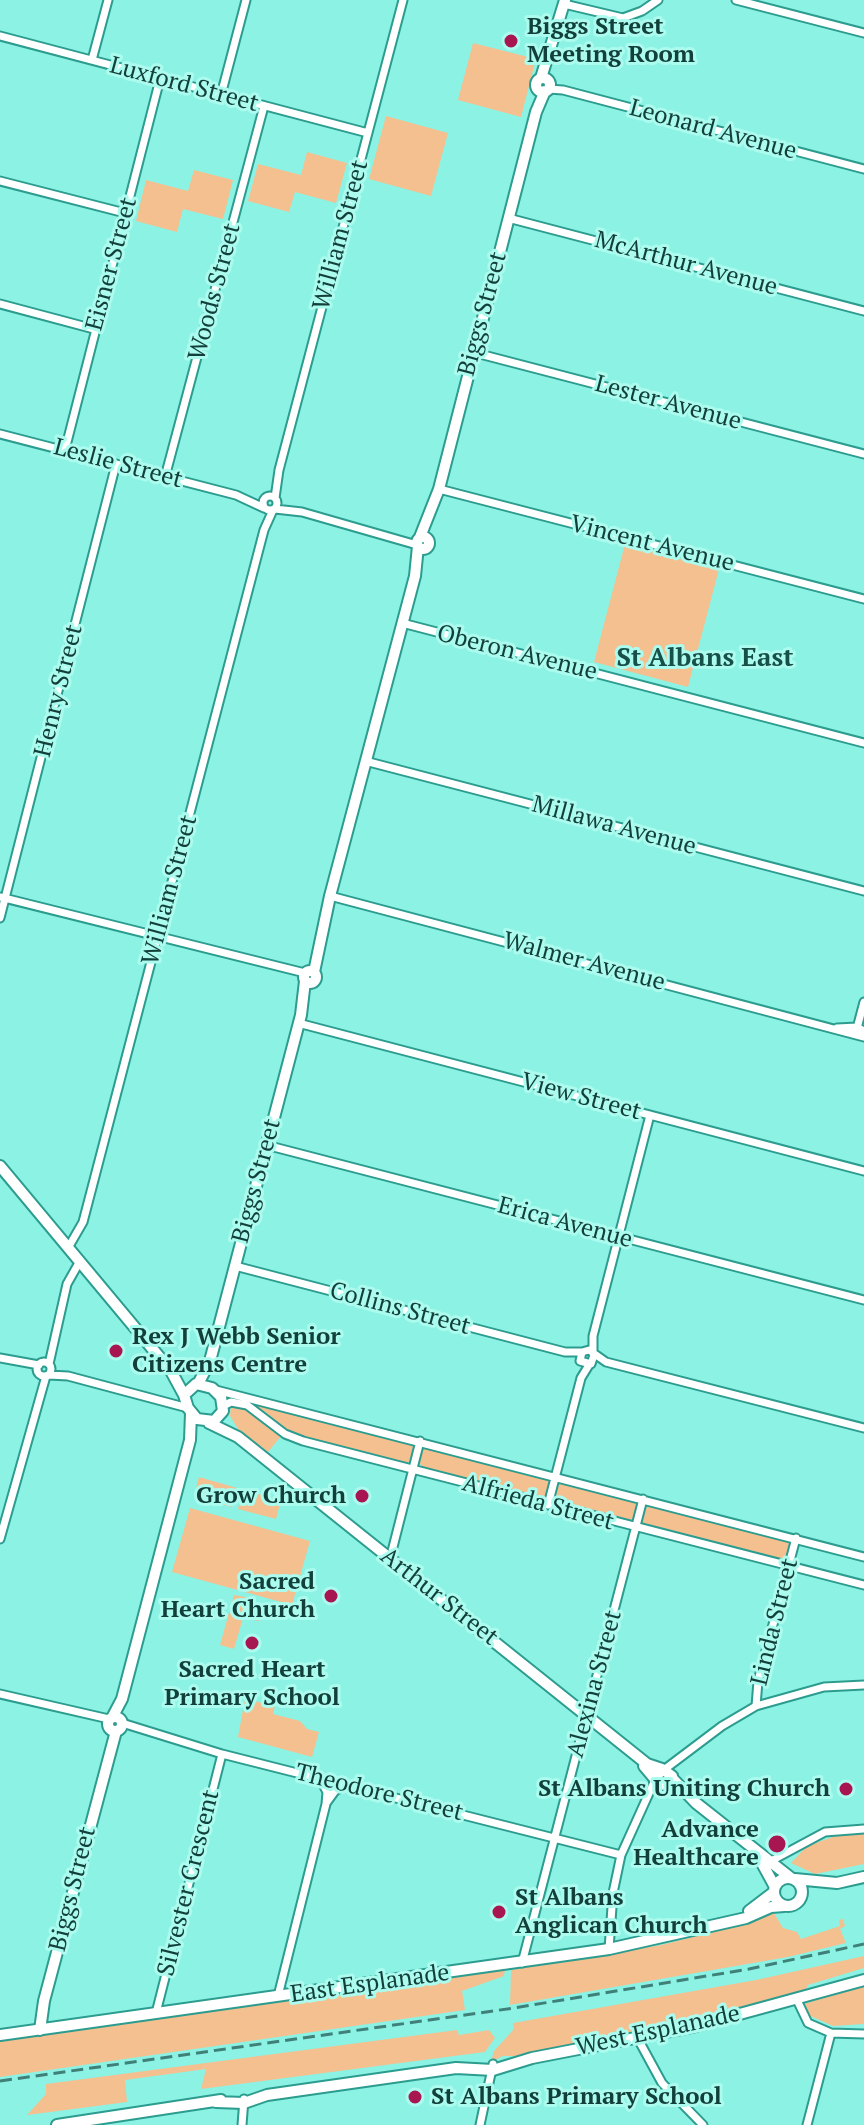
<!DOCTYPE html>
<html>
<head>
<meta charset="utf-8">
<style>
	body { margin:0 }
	canvas { display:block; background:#8bf2e4 }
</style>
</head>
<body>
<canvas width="864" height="2125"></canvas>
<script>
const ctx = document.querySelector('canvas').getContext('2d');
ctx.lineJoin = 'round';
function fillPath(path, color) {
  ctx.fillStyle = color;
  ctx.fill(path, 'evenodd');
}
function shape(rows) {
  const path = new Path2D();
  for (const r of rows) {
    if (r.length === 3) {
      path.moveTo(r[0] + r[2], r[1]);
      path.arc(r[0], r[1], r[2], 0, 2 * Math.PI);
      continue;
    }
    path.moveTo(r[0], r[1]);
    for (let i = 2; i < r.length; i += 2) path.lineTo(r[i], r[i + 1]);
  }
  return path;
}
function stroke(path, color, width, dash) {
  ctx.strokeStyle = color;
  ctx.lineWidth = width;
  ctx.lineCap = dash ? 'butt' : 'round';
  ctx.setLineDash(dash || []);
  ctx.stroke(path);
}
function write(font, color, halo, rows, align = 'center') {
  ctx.font = font + ' "PT Serif",serif';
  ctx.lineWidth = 6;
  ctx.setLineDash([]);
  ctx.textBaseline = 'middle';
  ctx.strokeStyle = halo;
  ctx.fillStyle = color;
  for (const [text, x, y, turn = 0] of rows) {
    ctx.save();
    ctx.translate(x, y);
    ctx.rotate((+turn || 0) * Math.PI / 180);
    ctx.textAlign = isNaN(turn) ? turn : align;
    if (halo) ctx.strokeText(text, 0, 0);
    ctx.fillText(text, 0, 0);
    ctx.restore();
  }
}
fillPath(shape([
	[473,43,536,59,521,117,458,100],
	[386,116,448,133,431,196,369,179],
	[307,152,347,163,336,203,295,192,289,212,248,201,258,164,301,175],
	[194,170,233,180,223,219,183,209,177,232,136,221,146,180,188,191],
	[625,544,719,569,688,687,594,662],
	[233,1397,415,1445,413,1460,405,1464,292,1434,265,1412],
	[231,1405,246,1407,282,1435,268,1452,238,1429,230,1416],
	[425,1446,548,1478,551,1483,547,1496,542,1499,424,1469,418,1461],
	[199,1477,237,1488,232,1507,194,1497],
	[560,1482,636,1501,634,1522,559,1505,554,1497],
	[243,1490,281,1500,276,1519,238,1509],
	[648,1505,791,1542,787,1560,783,1562,644,1526,641,1521],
	[190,1508,310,1541,292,1605,172,1572],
	[234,1595,250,1598,248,1605,262,1611,259,1621,243,1618,234,1649,220,1645],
	[245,1699,275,1706,273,1714,300,1721,307,1729,319,1732,312,1757,238,1737],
	[844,1833,864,1834,864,1864,815,1874,791,1863,807,1846],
	[769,1911,774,1913,783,1928,797,1932,801,1939,840,1926,839,1920,843,1919,845,1926,840,1929,846,1943,788,1957,510,2005,511,1970,661,1945,749,1923],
	[864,1956,864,1968,808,1985,803,1995,746,2011,523,2056,503,2056,491,2062,494,2051,514,2029,513,2023,756,1980],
	[505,1969,504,1976,462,1991,465,2010,0,2077,0,2041],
	[864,1985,864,2024,833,2026,808,2015,804,2004],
	[457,2030,459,2035,489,2030,495,2038,485,2052,201,2089,206,2069,125,2080,127,2102,27,2115,46,2094,46,2084]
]), '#f4c090');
const street = shape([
	[736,0,864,33],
	[564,4,623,18,642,11,658,0],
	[0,36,368,133],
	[92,60,108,0],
	[548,89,563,90,864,169],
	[221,95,246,0],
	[0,181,125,213],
	[508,218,864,311],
	[0,304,94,329],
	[472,352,864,454],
	[0,434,236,495,264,508],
	[65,450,160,79],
	[165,477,264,106],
	[439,489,864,599],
	[270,503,7],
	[275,498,279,470,403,0],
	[275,509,302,512,417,545],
	[402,623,864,743],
	[365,761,864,891],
	[330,896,864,1037],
	[0,897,305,973],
	[0,918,116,464],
	[298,1023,864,1171],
	[837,1028,857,1027,864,1031],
	[856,1032,864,1002],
	[266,1145,864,1300],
	[68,1248,83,1222,264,530,273,510],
	[235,1266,565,1352,582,1352],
	[593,1353,593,1336,650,1115],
	[594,1355,591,1364,580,1361,582,1352,589,1350,606,1362,864,1428],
	[0,1358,39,1365],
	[44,1369,7],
	[49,1364,67,1284,80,1261],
	[49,1375,68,1376,188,1408],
	[216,1390,864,1557],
	[223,1406,231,1402,247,1405,285,1434,303,1441,864,1585],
	[548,1505,581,1378,589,1365],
	[0,1539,46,1376],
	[390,1559,420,1441],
	[0,1694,109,1719],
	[756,1706,758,1681,796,1538],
	[122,1723,222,1754,621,1855],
	[665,1769,722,1726,756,1706,824,1687,864,1685],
	[327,1802,335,1791,345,1785],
	[771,1861,825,1832,864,1829],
	[609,1949,613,1893,621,1855,655,1780],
	[522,1963,643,1499],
	[278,1996,326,1804,327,1792,320,1779],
	[797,2000,808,2023,831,2033,864,2034],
	[156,2013,222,1754],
	[638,2039,662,2083,703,2125],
	[242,2125,244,2099],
	[480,2125,493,2064],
	[807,2125,831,2033]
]);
const secondary = shape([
	[541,78,565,0],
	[543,85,7],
	[420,537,439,489,536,112,545,91],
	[423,543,6],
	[310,977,6],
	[314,972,330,896,415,576,418,546],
	[0,1166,171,1371,184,1395],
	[196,1384,212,1388,221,1397,223,1411,214,1421,197,1419,188,1408,184,1395,196,1384],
	[198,1384,210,1361,301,1015,305,981],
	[209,1423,238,1437,647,1764,662,1769],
	[113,1716,122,1699,190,1440,191,1413],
	[115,1724,7],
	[644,1766,660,1785,670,1783,672,1776,662,1769,655,1779],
	[672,1778,696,1803,791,1878],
	[757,1854,775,1887],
	[788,1892,14],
	[795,1879,837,1883,864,1877],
	[749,1911,774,1892],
	[40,2030,44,2001,116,1731],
	[0,2035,609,1949,746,1918,771,1907,784,1906],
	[216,2102,244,2103,267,2095,456,2068,493,2070,532,2058,692,2027,864,1980],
	[57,2125,221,2100]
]);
stroke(street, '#2c9c8f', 11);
stroke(secondary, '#2c9c8f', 14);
stroke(street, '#fff', 7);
stroke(secondary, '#fff', 10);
stroke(shape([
	[0,2081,514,2008,749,1969,864,1944]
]), '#3f8179', 3, [12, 6]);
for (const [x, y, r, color] of [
	[511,41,8,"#a71651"],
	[116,1351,8,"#a71651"],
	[362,1496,8,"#a71651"],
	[331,1596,8,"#a71651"],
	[252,1643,8,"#a71651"],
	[846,1789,8,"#a71651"],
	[777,1844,10,"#a71651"],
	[499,1912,8,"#a71651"],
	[415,2097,8,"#a71651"]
]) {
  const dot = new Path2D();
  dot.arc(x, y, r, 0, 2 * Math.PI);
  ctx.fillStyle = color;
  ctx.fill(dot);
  stroke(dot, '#acfbef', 3);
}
write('bold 24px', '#123f3a', '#acfbef', [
	["Biggs Street",527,27],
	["Meeting Room",527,55],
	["Rex J Webb Senior",132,1337],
	["Citizens Centre",132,1365],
	["Grow Church",346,1496,"right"],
	["Sacred",315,1582,"right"],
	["Heart Church",315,1610,"right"],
	["Sacred Heart",252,1670,"center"],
	["Primary School",252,1698,"center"],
	["St Albans Uniting Church",830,1789,"right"],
	["Advance",759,1830,"right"],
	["Healthcare",759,1858,"right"],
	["St Albans",515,1898],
	["Anglican Church",515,1926],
	["St Albans Primary School",431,2097]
], 'left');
write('24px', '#123f3a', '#acfbef', [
	["Luxford Street",184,85,15],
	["Leonard Avenue",713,130,15],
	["William Street",341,235,-75],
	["Eisner Street",112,264,-75],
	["McArthur Avenue",686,264,15],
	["Woods Street",215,292,-75],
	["Biggs Street",483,314,-75],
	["Lester Avenue",668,403,15],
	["Leslie Street",118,464,15],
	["Vincent Avenue",652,544,14],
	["Oberon Avenue",517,653,14],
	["Henry Street",59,691,-76],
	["Millawa Avenue",614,826,15],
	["William Street",170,890,-75],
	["Walmer Avenue",584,962,15],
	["View Street",581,1097,15],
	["Biggs Street",257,1181,-75],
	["Erica Avenue",565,1223,15],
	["Collins Street",400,1309,15],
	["Alfrieda Street",538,1503,15],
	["Arthur Street",439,1597,38],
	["Linda Street",775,1622,-76],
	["Alexina Street",595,1684,-75],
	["Theodore Street",379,1793,14],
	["Silvester Crescent",189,1883,-76],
	["Biggs Street",73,1889,-76],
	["East Esplanade",370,1984,-8],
	["West Esplanade",658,2031,-12]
]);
write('bold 26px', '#165049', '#acfbef', [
	["St Albans East",705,659]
]);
</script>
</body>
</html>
